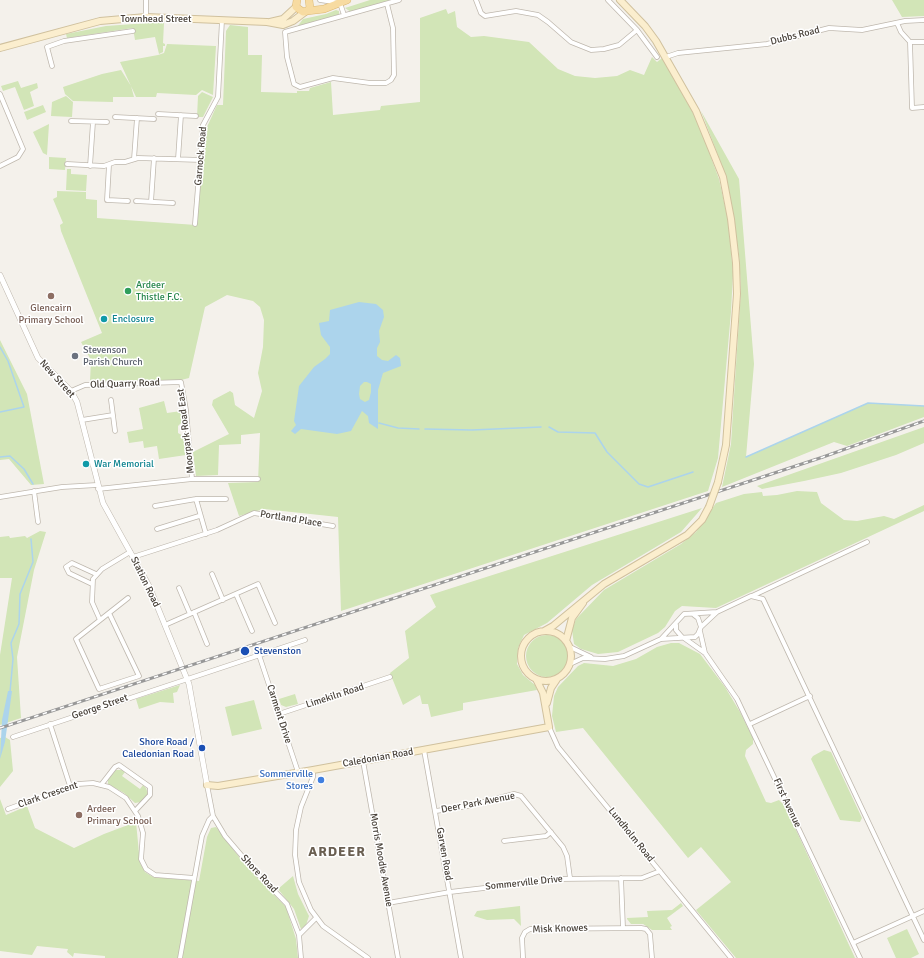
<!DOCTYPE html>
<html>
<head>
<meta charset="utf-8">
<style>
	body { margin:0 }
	canvas { display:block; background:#f4f1eb }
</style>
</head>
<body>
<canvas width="924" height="958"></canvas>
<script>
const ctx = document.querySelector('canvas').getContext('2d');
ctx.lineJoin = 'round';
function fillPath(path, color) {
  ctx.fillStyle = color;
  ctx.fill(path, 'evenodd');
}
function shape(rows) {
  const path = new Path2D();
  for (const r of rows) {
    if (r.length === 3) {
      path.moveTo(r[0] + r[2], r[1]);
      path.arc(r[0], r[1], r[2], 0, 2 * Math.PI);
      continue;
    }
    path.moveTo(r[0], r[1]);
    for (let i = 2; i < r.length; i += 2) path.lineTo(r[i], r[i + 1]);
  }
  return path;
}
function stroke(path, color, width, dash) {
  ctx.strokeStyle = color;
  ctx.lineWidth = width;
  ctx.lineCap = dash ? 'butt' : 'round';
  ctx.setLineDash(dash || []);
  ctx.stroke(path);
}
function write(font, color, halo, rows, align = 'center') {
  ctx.font = font + ' Signika,sans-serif';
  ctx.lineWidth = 3;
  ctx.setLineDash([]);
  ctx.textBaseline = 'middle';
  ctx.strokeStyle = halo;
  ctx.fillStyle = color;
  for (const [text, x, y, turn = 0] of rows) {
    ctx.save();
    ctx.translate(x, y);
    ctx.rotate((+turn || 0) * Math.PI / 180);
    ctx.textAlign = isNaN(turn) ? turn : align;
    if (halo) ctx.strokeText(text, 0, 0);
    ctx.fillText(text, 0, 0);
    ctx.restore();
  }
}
fillPath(shape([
	[370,0,391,0,351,12,345,8],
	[892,0,924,0,924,16,902,17],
	[446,9,448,14,455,11,457,27,471,37,484,36,529,42,558,69,575,76,595,78,617,76,630,70,644,75,652,57,657,62,662,58,693,113,706,144,719,179,728,220,733,273,731,312,718,458,708,491,341,611,338,517,264,509,239,516,228,483,258,482,260,433,241,435,241,444,219,445,218,475,196,476,193,452,229,434,212,405,213,400,230,391,233,393,235,405,254,418,262,391,258,373,263,347,264,320,260,307,253,301,227,295,205,307,189,378,181,380,90,381,91,360,81,342,102,333,61,231,60,225,63,223,53,199,57,197,57,191,86,192,86,199,97,200,97,218,196,225,207,127,217,105,223,105,226,31,230,25,248,27,248,55,262,55,261,92,297,93,297,91,309,91,310,88,331,82,333,115,380,110,381,106,420,102,420,18],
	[336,10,339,11,339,15,297,27,303,19,326,14],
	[148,23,164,23,163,43,165,44,165,46,163,46,163,52,159,54,155,37,135,40,133,28,67,38,66,34,106,26],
	[167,44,216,46,213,95,202,90,196,95,157,93,156,97,136,97,120,62,158,55,164,53],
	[121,70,131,86,134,97,113,97,113,102,73,101,65,94,63,87,102,74],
	[18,81,21,88,37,83,38,88,30,92,34,106,24,110,15,87,3,91,1,86],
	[202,92,213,97,203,117,197,117,198,96],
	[66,96,73,102,72,117,51,116,52,102],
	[43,105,46,112,27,120,24,112],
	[701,111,739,179,754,364,746,457,868,403,924,406,924,417,847,446,834,442,722,487,731,444,733,411,741,290,739,255,726,176],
	[49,124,47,155,43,153,33,132],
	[49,157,66,158,65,170,49,169],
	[67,169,71,169,71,174,87,175,86,191,66,190],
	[0,340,27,394,44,484,31,485,9,459,0,460],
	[164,401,167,413,181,411,183,421,178,426,178,433,185,437,186,455,159,459,157,446,144,448,143,441,129,443,127,432,143,429,139,408],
	[924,427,924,443,896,455,841,473,804,481,762,489,757,486],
	[797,491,817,492,821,503,844,520,857,521,884,516,894,519,924,505,924,511,716,608,682,606,675,611,665,627,658,633,618,652,598,654,581,649,574,644,572,630,576,619,604,590,681,544,696,532,716,503,744,494,762,492,763,496,777,495],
	[702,508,681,532,592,585,547,623,524,635,518,648,517,664,523,675,535,685,537,690,463,703,463,710,431,717,428,704,422,704,420,695,403,705,390,673,409,658,405,631,436,607,430,595],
	[40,531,46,532,34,570,17,657,21,718,0,725,0,655,12,578,0,578,0,537,9,536,10,538,25,536,27,538],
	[547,656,21],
	[671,643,679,643,700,654,725,687,740,712,753,738,753,744,746,750,745,756,766,802,771,803,779,800,785,806,855,958,736,958,696,910,731,882,701,847,688,858,583,728,556,732,552,716,554,696,558,687,578,666,584,663,613,666,636,659,657,647],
	[180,685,177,692,173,693,174,703,160,702,139,709,136,699],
	[295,694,298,704,286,707,281,705,279,699],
	[254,700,262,729,232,736,225,707],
	[5,737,10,740,13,771,0,787,0,738],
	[824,750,831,752,861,816,862,818,860,822,840,820,811,759,813,756],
	[116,770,122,770,125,772,122,776,140,789,143,785,146,788,148,794,141,802,135,803,124,793,108,784,108,779],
	[0,799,6,815,27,806,35,828,74,848,104,834,136,822,140,863,145,872,153,877,199,881,207,837,211,828,216,827,246,866,286,907,296,939,298,958,105,958,105,956,74,953,73,957,67,952,68,949,37,946,32,955,0,951],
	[293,876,298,894,309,916,306,925,301,929,294,909,278,889],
	[681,903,683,906,667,918,672,926,670,927,672,930,652,930,643,924,631,924,627,919,627,918,648,917,647,911,672,910],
	[520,906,521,926,514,919,487,920,474,916,477,911],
	[907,929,919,954,911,958,896,958,887,938]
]), '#d2e5b7');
fillPath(shape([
	[359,302,376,304,383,310,384,317,379,331,380,342,377,348,377,356,382,360,388,361,396,355,400,358,401,366,383,373,378,390,378,429,369,423,368,416,362,411,351,431,337,434,301,429,295,434,291,431,296,425,294,421,299,386,314,367,325,359,330,354,330,347,321,335,319,323,329,321,330,310],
	[364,382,367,382,371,384,371,392,369,400,365,402,360,399,359,394,360,386],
	[8,691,12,691,5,742,0,759,2,720]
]), '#acd4ec');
stroke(shape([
	[0,347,8,361,24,407,0,412],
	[379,423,398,428,419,429],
	[549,427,558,432,595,433,607,452,639,484,648,487,693,472],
	[425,429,472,430,541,427],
	[0,457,10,456,24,469,33,484],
	[746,457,868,403,924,406],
	[10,692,13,659,11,643,19,624,20,594,33,562,31,539]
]), '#acd4ec', 1.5);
const minor = shape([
	[146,0,146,17],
	[320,0,340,3,344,15],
	[476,0,481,13,485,16,516,11,538,15,548,22,571,42,591,50,604,49,619,45,637,30],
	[608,0,637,30,657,57],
	[387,4,393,28,394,75,391,80,386,83,370,83,333,78,300,87,294,84,287,57,285,32,399,0],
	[897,23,901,32,910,42,912,108,924,107],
	[910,42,924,42],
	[666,57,678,53,767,44,829,28,862,30,905,21,924,20],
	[52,66,47,47,64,41,133,31],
	[0,94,23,149,18,157,0,166],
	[158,114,196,116],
	[115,117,154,119],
	[71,121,107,122],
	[134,159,137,118],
	[178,159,181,115],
	[67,164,104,166,115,162,125,162,138,158,201,160],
	[109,165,107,200,128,201],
	[90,166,93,122],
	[136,201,173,203],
	[151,202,154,158],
	[195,224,203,125,218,97,222,20],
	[71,391,85,385,181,382,186,410,192,479],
	[111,400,115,431],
	[82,420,113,415],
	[98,489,192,479,258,479],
	[34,491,38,522],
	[0,497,62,487,97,485],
	[196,499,206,534],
	[155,506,196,499,226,499],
	[157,529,199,516],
	[133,557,217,530,254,513,333,526],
	[212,574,223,600],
	[92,584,69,573,66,567,72,563,96,574],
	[179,588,190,614],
	[236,594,252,631],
	[752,596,867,542],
	[194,612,207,644],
	[109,613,139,676,99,689,76,639,128,598],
	[100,620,92,602,93,579,102,569,130,552],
	[165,625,258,584,275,623],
	[676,625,676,630,682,637],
	[701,627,717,612],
	[700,631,705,653],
	[684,638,705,653,737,699,860,958],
	[661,639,695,637,698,634,701,627,698,618,694,615],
	[570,647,591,657],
	[259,655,298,772],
	[570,664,583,658,605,659,624,656,661,639,684,614,717,612,751,596,763,599,924,940],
	[279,714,390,677],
	[50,724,70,786],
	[750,724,810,696],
	[549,727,558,747,731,958],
	[13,737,305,640],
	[424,750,461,958],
	[363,761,398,958],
	[313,770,313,777,301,807,296,830,295,855,299,882,311,910,323,926,368,958],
	[101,785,115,767,119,765,150,787,150,795,135,811],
	[207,785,213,816,225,836,254,870,287,904,299,935,301,958],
	[8,809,78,784,93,783,109,787,126,798,138,816,143,833,141,859,146,869,155,875,194,878],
	[436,811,468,806,514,794,521,796,563,847,567,856,570,878],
	[504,841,546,836,551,832],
	[621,878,623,928],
	[388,903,450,892,561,879,642,878,660,871],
	[299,935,316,918],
	[853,943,924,911],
	[180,958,202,836,209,820,213,816],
	[523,958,522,938,525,932,530,929,641,928,646,929,650,934,652,958]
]);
const tertiary = shape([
	[0,275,38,358,71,391,77,402,103,503,149,586,189,684,207,785]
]);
const secondary = shape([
	[620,0,645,26,656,41,696,111,723,177,731,219,736,263,737,294,726,445,718,482],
	[270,22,283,19,296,7],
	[0,48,100,21,146,17,267,22,283,25,293,21,305,12],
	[544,631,553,626,604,584,687,535,702,520,709,507],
	[546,656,25],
	[566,641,572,618,583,603],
	[547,703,551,688,557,679],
	[207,785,218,786,313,770,549,727,543,693,536,679]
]);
const primary = shape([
	[297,0,296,7,303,12,307,11,310,8,309,0],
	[307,11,324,9,347,0]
]);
stroke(minor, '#bfb8ae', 5.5);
stroke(tertiary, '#bfb8ae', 6);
stroke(secondary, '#d0c19e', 8);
stroke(primary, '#dcb771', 8);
stroke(minor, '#fff', 4);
stroke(tertiary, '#fff', 5);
stroke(secondary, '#fbeece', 6);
stroke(primary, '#f7dba1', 7);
const rail = shape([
	[0,728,823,457,924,421]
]);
stroke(rail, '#989898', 3);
stroke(rail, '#fff', 1.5, [4.5]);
const secondaryBridge = shape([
	[709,507,718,482]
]);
stroke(secondaryBridge, '#d0c19e', 8, []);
stroke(secondaryBridge, '#fbeece', 6);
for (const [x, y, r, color] of [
	[128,291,4,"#2e9e5b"],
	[51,296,4,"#8d6e63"],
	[104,319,4,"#0f9aa8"],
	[75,356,4,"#6b7280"],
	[86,464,4,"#0f9aa8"],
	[245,651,5,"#1a4fb4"],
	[202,748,4,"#1a4fb4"],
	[321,780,4,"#3f7fe0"],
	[79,815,4,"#8d6e63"]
]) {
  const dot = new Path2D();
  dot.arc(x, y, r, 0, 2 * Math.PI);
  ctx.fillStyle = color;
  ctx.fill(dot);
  stroke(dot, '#fff', 1.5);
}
write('10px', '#484139', '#fff', [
	["Townhead Street",156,19],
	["Dubbs Road",795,36,-14],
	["Garnock Road",201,156,-85],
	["New Street",57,379,48],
	["Old Quarry Road",125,384,-2],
	["Moorpark Road East",186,431,-97],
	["Portland Place",291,519,9],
	["Station Road",145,582,64],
	["Limekiln Road",335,696,-18],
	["George Street",100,707,-19],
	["Carment Drive",279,714,72],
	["Caledonian Road",378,758,-10],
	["Clark Crescent",48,795,-19],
	["Deer Park Avenue",478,803,-11],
	["First Avenue",787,803,65],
	["Lundholm Road",631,835,51],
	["Garven Road",444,854,80],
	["Morris Moodie Avenue",381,860,80],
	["Shore Road",259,874,47],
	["Sommerville Drive",524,883,-6],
	["Misk Knowes",560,929,-2]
]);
write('10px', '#27864d', '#fff', [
	["Ardeer",136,285],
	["Thistle F.C.",136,297]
], 'left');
write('10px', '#785e54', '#fff', [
	["Glencairn",51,308],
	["Primary School",51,320],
	["Ardeer",87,809,"left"],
	["Primary School",87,821,"left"]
]);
write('10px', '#0d838f', '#fff', [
	["Enclosure",112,319],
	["War Memorial",94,464]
], 'left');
write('10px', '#5b616d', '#fff', [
	["Stevenson",83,350],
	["Parish Church",83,362]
], 'left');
write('10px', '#164399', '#fff', [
	["Stevenston",254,651],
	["Shore Road /",194,742,"right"],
	["Caledonian Road",194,754,"right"]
], 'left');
write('10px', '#366cbe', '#fff', [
	["Sommerville",313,774],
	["Stores",313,786]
], 'right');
ctx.letterSpacing = '1px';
write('bold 14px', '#6a5f51', '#fff', [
	["ARDEER",337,852]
]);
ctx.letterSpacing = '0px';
</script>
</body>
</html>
